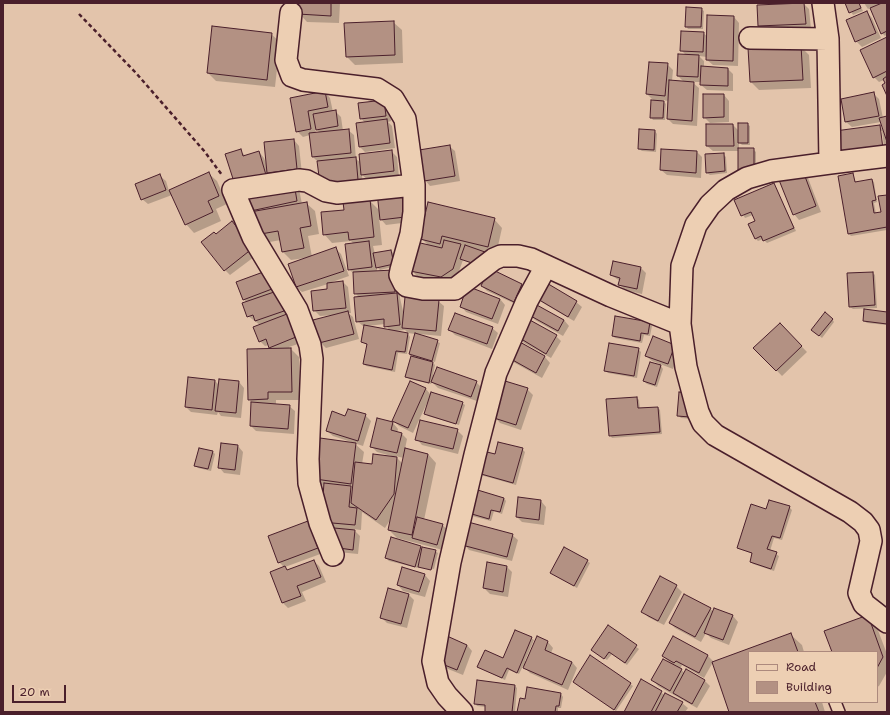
<!DOCTYPE html>
<html>
<head>
<meta charset="utf-8">
<style>
	body { margin:0 }
	#map { position:relative; width:890px; height:715px; overflow:hidden; background:#e3c4ab; font-family:"Shantell Sans",sans-serif }
	canvas { display:block }
	.frame { position:absolute; inset:0; border:4px solid #4a1f2b; pointer-events:none }
	.legend { position:absolute; left:748px; top:651px; width:130px; height:52px; box-sizing:border-box; background:#edcfb3; border:1px solid #ac897d; margin:0; padding:5px 7px; list-style:none; font-size:12px; color:#4a1f2b }
	.legend li { display:flex; align-items:center; gap:8px; height:20px }
	.legend b { width:20px; border:1px solid #ac897d }
	.scale { position:absolute; left:12px; top:685px; width:54px; height:18px; box-sizing:border-box; border:2px solid #4a1f2b; border-top:0; padding-left:5px; font-size:12px; line-height:14px; white-space:nowrap; color:#4a1f2b; -webkit-text-stroke:3px #edcfb3; paint-order:stroke }
</style>
</head>
<body>
<div id="map">
<canvas width="890" height="715"></canvas>
<div class="frame"></div>
<ul class="legend">
<li><b style="height:5px;background:#edcfb3"></b>Road</li>
<li><b style="height:11px;background:#b39183"></b>Building</li>
</ul>
<div class="scale">20 m</div>
</div>
<script>
const ctx = document.querySelector('canvas').getContext('2d');
ctx.lineJoin = 'round';
function fillPath(path, color) {
  ctx.fillStyle = color;
  ctx.fill(path, 'evenodd');
}
function shape(rows) {
  const path = new Path2D();
  for (const r of rows) {
    path.moveTo(r[0], r[1]);
    for (let i = 2; i < r.length; i += 2) path.lineTo(r[i], r[i + 1]);
  }
  return path;
}
function stroke(path, color, width, dash) {
  ctx.strokeStyle = color;
  ctx.lineWidth = width;
  ctx.lineCap = dash ? 'butt' : 'round';
  ctx.setLineDash(dash || []);
  ctx.stroke(path);
}
fillPath(shape([
	[299,3,340,3,339,23,307,22,299,13],
	[767,3,804,4,809,9,811,29,765,31,759,26,770,6],
	[846,3,859,3,863,11,853,15],
	[864,3,882,4,887,3,887,34,885,36,882,33,871,7,868,9],
	[701,9,704,11,703,29,688,29,686,26],
	[867,12,872,18,881,38,862,47,856,41],
	[734,17,739,23,738,66,713,65,707,60,707,57,699,56,704,61,704,67,728,69,733,74,733,91,707,90,701,85,701,82,692,82,699,88,697,126,673,124,668,119,669,101,662,100,666,104,665,120,653,120,651,117,654,101,647,94,667,64,673,70,672,81,684,82,678,76,686,55,681,50,703,33,708,37],
	[393,22,402,30,403,63,355,65,347,57],
	[271,34,280,42,275,87,216,81,208,73],
	[887,38,887,93,884,80,879,82,874,77],
	[801,47,809,55,811,88,759,90,751,82],
	[325,92,330,98,333,112,335,111,341,117,343,131,348,130,354,135,356,159,361,163,392,152,397,157,399,177,368,180,362,175,363,185,326,189,318,162,313,157,310,135,303,137,297,131,291,99],
	[315,128,320,133,316,133],
	[874,94,879,99,883,118,887,117,887,154,845,159,880,126,884,131,881,122,852,127,846,122,842,100],
	[880,131,882,131,885,154,883,154],
	[724,95,729,101,729,122,710,123,704,117],
	[384,101,390,107,391,121,388,122,392,126,395,148,365,152,360,147,365,123,361,118],
	[747,124,750,126,750,145,742,145,739,142,739,149,753,149,756,152,756,172,742,172,739,170,739,151,713,151,707,146,733,125,739,131],
	[655,131,657,134,656,152,642,151,639,149],
	[294,140,299,146,302,174,274,178,269,172,271,180,241,190,240,151,246,156,259,152,264,158,267,166],
	[449,146,455,151,460,181,430,186,425,180],
	[662,150,697,152,702,157,701,178,667,175,661,170],
	[723,154,726,157,727,173,710,175,707,173],
	[803,172,808,178,821,212,799,220,794,214],
	[208,173,217,181,227,204,216,209,221,221,194,233,186,224,172,195,148,204,142,199,160,176,166,181,169,191],
	[853,174,856,183,872,180,874,182,877,202,874,203,876,214,882,213,887,196,887,230,851,236,849,234],
	[774,184,796,231,767,243,763,239,758,241,756,239,750,225,756,222,753,215,745,218,735,200],
	[299,189,302,204,306,203,315,211,319,234,308,236,312,257,336,249,341,254,349,276,332,282,343,282,348,287,351,313,348,313,353,317,359,339,326,348,320,342,335,315,320,316,314,310,328,290,328,284,302,292,296,287,289,264,305,258,291,260,283,252,281,240,264,243,247,211],
	[378,193,407,196,410,222,386,225,379,217,382,245,373,246,375,254,391,251,393,253,396,266,380,270,377,267,377,272,399,276,400,298,403,311,438,301,444,306,441,336,419,334,440,343,435,362,431,361,435,365,433,375,476,382,482,388,477,401,438,388,432,382,431,384,409,379,407,376,415,358,410,353,415,334,408,333,405,330,396,331,408,334,410,337,407,354,398,353,395,372,366,366,364,364,367,345,362,342,365,326,363,326,357,321,360,298,355,293,354,274,349,269,354,244,351,241,332,243,324,234,346,211,369,200,380,211],
	[385,324,390,331,367,326],
	[494,219,502,228,496,255,483,252,483,268,463,260,458,274,446,282,417,276,411,270,429,246,422,239,425,220],
	[232,222,258,254,230,275,225,270,216,235],
	[614,262,641,268,646,273,642,294,625,290,619,284,620,281,611,275],
	[489,270,522,285,527,291,520,306,487,291,482,286],
	[266,272,292,320,301,343,289,347,299,357,300,400,276,400,276,405,289,406,295,411,294,434,256,431,251,426,253,403,249,399,272,349,269,345,265,346,260,341,260,325,248,316,247,303,244,299],
	[873,273,875,275,877,308,853,309,850,307],
	[537,298,576,302,582,307,574,321,543,303],
	[500,299,505,305,498,324,466,312,461,306],
	[887,313,887,325,867,323,864,321],
	[530,315,564,320,569,326,563,336,535,320],
	[832,319,834,322,822,338,815,332],
	[649,323,652,326,650,336,644,335,642,343,615,338,613,336],
	[780,324,807,352,782,376,755,348],
	[492,328,498,333,492,349,455,335,450,330],
	[556,336,561,341,551,358,524,343,519,337],
	[653,337,680,351,673,369,652,361,646,356],
	[518,343,545,357,550,363,542,378,515,363,510,358],
	[638,349,641,352,637,378,608,373,605,370],
	[661,366,663,369,657,387,647,384,644,381],
	[189,378,215,381,219,385,220,380,239,382,244,388,241,418,221,416,218,412,217,415,191,412,186,407],
	[411,382,426,389,431,395,462,403,465,405,459,425,428,416,426,414,428,401,413,433,399,426,393,420],
	[527,389,533,395,521,430,500,423,495,417],
	[692,394,693,419,681,418,678,415],
	[637,398,639,400,640,409,658,408,660,410,662,434,612,438,610,435],
	[365,415,371,421,363,446,333,436,327,431,346,417],
	[378,419,393,423,398,429,397,433,402,434,407,439,405,449,428,454,436,463,424,520,442,525,448,530,443,550,397,538,389,530,392,517,385,528,362,512,361,530,353,529,360,536,358,554,338,552,333,547,335,528,328,527,324,487,316,478,354,443,364,452,362,464,373,465,395,457,377,452,371,446],
	[395,456,404,458,403,464],
	[457,430,463,436,458,454,422,445,417,439],
	[222,444,238,446,243,452,240,475,224,473,219,467],
	[522,449,525,452,516,485,477,474,496,455],
	[213,452,215,454,211,471,198,468,196,466],
	[504,498,506,501,502,514,494,511,491,521,468,515],
	[519,498,541,501,546,507,544,525,522,522,517,517],
	[789,507,792,510,782,540,774,538,770,551,779,556,774,571,753,564,751,562,753,554,738,548,767,511],
	[308,523,313,528,323,553,285,567,288,571,314,561,319,566,326,582,302,592,306,601,288,608,283,603,284,567,279,562],
	[512,535,518,540,512,561,469,550,464,544],
	[420,547,423,549,435,551,438,553,434,569,421,567,421,568,418,566,418,568,389,561,386,558],
	[587,561,590,563,577,588,554,575],
	[507,567,512,572,508,597,490,594,484,588],
	[403,568,425,575,430,581,425,597,403,591,398,585],
	[676,586,682,592,664,625,648,617,643,611],
	[409,595,414,600,407,628,387,623,381,617],
	[710,609,714,612,715,609,733,616,738,622,729,645,711,638,706,633,701,642,675,628,670,623],
	[868,617,876,625,887,654,887,672,879,686,877,687,877,652,833,652],
	[608,626,639,649,627,665,612,654,607,660,595,652],
	[791,635,802,645,804,652,749,652,749,702,822,702,825,712,730,712,713,662,704,678,682,665,680,669,685,673,704,680,710,686,697,708,658,686,653,680,670,663,663,656,673,637,708,656,714,662],
	[447,638,467,645,472,651,463,675,443,667],
	[531,638,534,640,525,661,527,662,537,638,548,642,553,648,551,653,572,662,577,668,568,690,530,673,523,666,519,674,509,670,505,680,478,667,504,659],
	[477,681,515,686,517,688,515,712,486,712,486,707,477,706,475,703],
	[641,681,665,695,682,703,688,708,685,712,625,712],
	[574,682,630,684,633,686,616,711],
	[561,694,563,697,561,708,558,708,558,712,518,712,525,700]
]), '#0003');
const building = shape([
	[298,3,331,3,331,16,298,14,298,3],
	[804,3,806,24,758,26,757,5,804,3],
	[845,3,859,3,861,8,849,13,845,3],
	[882,3,887,3,887,31,881,34,870,8,882,3],
	[686,7,702,8,701,27,685,27,686,7],
	[867,11,876,33,855,42,846,20,867,11],
	[707,15,734,16,733,61,706,60,707,15],
	[394,21,395,55,346,57,344,23,394,21],
	[212,26,272,33,267,80,207,73,212,26],
	[681,31,704,32,703,52,680,51,681,31],
	[887,37,887,71,873,78,860,50,887,37],
	[801,45,803,80,750,82,748,48,801,45],
	[678,54,699,55,698,77,677,76,678,54],
	[649,62,668,63,665,96,646,94,649,62],
	[701,66,728,68,728,86,700,85,701,66],
	[887,76,887,96,882,85,885,83,883,79,887,76],
	[669,80,694,82,692,121,667,119,669,80],
	[325,91,328,107,308,111,311,129,296,132,290,98,325,91],
	[874,92,879,116,845,122,841,99,874,92],
	[703,94,724,94,724,117,703,118,703,94],
	[384,100,386,116,360,119,358,103,384,100],
	[651,100,664,101,663,118,650,118,651,100],
	[336,110,338,126,316,130,313,114,336,110],
	[887,116,887,142,879,118,887,116],
	[387,119,390,143,359,147,356,123,387,119],
	[738,123,748,123,748,143,738,143,738,123],
	[706,124,733,124,734,146,706,146,706,124],
	[880,125,883,149,838,154,835,131,880,125],
	[349,129,351,153,312,157,309,133,349,129],
	[639,129,655,130,654,150,638,149,639,129],
	[294,139,297,169,267,173,264,142,294,139],
	[450,145,455,176,424,181,419,150,450,145],
	[738,148,754,148,754,170,738,170,738,148],
	[241,149,243,156,259,151,266,175,235,185,225,154,241,149],
	[661,149,697,151,696,173,660,170,661,149],
	[392,150,394,171,361,175,359,154,392,150],
	[724,153,725,171,706,173,705,154,724,153],
	[356,157,358,180,320,184,317,161,356,157],
	[803,171,816,206,793,215,779,180,803,171],
	[209,172,219,196,208,201,213,212,185,225,169,190,209,172],
	[853,173,855,182,872,179,876,200,872,201,874,213,881,212,878,196,887,195,887,227,848,234,838,176,853,173],
	[160,174,166,190,141,200,135,184,160,174],
	[294,183,297,201,246,212,242,194,294,183],
	[774,183,794,228,763,241,761,236,755,239,748,224,755,221,751,212,741,216,734,200,774,183],
	[402,189,405,217,380,220,377,192,402,189],
	[370,199,374,237,349,240,348,232,323,235,321,212,344,210,343,202,370,199],
	[307,202,311,226,300,228,304,248,282,252,278,231,255,235,250,212,307,202],
	[428,202,495,218,488,247,442,236,440,244,420,239,422,229,418,228,420,217,424,219,428,202],
	[232,221,253,248,224,271,201,242,214,232,216,234,232,221],
	[444,240,461,244,453,269,441,277,410,271,416,242,442,248,444,240],
	[369,241,372,267,348,270,345,244,369,241],
	[465,245,485,252,481,266,460,259,465,245],
	[336,247,344,271,296,287,288,264,336,247],
	[391,250,394,264,376,268,373,253,391,250],
	[613,261,641,267,637,289,618,285,620,278,610,275,613,261],
	[489,268,522,284,514,302,481,286,489,268],
	[394,270,395,292,354,294,353,272,394,270],
	[266,271,272,289,243,300,236,282,266,271],
	[873,272,875,305,849,307,847,273,873,272],
	[343,281,346,308,313,311,311,291,327,289,327,283,343,281],
	[545,282,577,301,568,317,536,298,545,282],
	[467,286,500,299,492,319,460,307,467,286],
	[277,291,284,311,255,321,253,315,247,317,242,303,277,291],
	[397,293,400,325,384,327,384,319,356,322,354,297,397,293],
	[405,297,439,300,436,331,402,328,405,297],
	[535,304,564,320,558,331,529,315,535,304],
	[864,309,887,312,887,324,863,321,864,309],
	[348,311,354,334,319,343,313,320,348,311],
	[825,312,833,319,819,336,811,330,825,312],
	[455,313,493,327,487,344,448,330,455,313],
	[287,314,296,337,269,348,266,339,259,342,253,327,287,314],
	[615,316,650,322,648,334,641,333,640,341,612,336,615,316],
	[528,319,557,335,546,354,518,337,528,319],
	[780,323,802,346,776,371,753,348,780,323],
	[364,325,408,333,405,352,396,351,392,370,363,364,367,344,361,342,364,325],
	[415,333,438,340,432,361,409,354,415,333],
	[653,336,675,345,668,364,645,356,653,336],
	[518,341,545,356,536,373,509,358,518,341],
	[609,343,639,348,634,376,604,371,609,343],
	[291,348,292,392,268,392,268,399,248,400,247,349,291,348],
	[411,356,433,362,429,383,405,377,411,356],
	[650,362,661,365,655,385,643,381,650,362],
	[437,367,477,381,471,397,431,382,437,367],
	[188,377,215,380,212,410,185,407,188,377],
	[219,379,239,381,236,413,215,411,219,379],
	[410,381,426,388,408,428,392,421,410,381],
	[505,381,528,388,516,425,494,418,505,381],
	[431,392,463,402,456,424,424,414,431,392],
	[679,392,692,393,690,417,677,416,679,392],
	[637,397,638,408,658,407,660,432,609,436,606,399,637,397],
	[251,402,290,405,288,429,250,426,251,402],
	[348,409,366,414,358,441,326,431,332,411,345,416,348,409],
	[377,418,393,422,391,430,402,433,397,453,370,447,377,418],
	[420,420,458,429,453,449,415,440,420,420],
	[320,438,356,443,351,484,315,479,320,438],
	[498,442,523,448,513,483,474,472,479,450,495,454,498,442],
	[221,443,238,445,235,470,218,468,221,443],
	[199,448,213,451,208,469,194,466,199,448],
	[405,448,428,454,412,535,388,530,405,448],
	[373,454,397,457,394,494,376,520,351,503,355,462,372,464,373,454],
	[324,483,351,486,349,507,357,508,355,525,321,522,324,483],
	[471,488,504,498,500,512,491,510,489,519,465,512,471,488],
	[518,497,541,500,539,520,516,517,518,497],
	[769,500,790,506,780,538,772,536,767,549,777,552,771,569,750,562,752,553,737,548,751,504,766,509,769,500],
	[417,517,443,524,437,545,412,538,417,517],
	[308,521,318,548,278,563,268,536,308,521],
	[468,522,513,534,507,557,462,545,468,522],
	[334,528,355,530,353,550,332,547,334,528],
	[391,537,421,546,415,567,385,558,391,537],
	[422,547,436,550,431,570,418,567,422,547],
	[564,547,588,560,574,586,550,573,564,547],
	[314,560,321,577,297,586,301,596,282,603,270,572,285,566,287,570,314,560],
	[487,562,507,566,503,592,483,588,487,562],
	[402,567,425,574,419,592,397,585,402,567],
	[660,576,677,585,658,621,641,612,660,576],
	[388,588,409,594,401,624,380,618,388,588],
	[684,594,711,608,695,637,669,623,684,594],
	[714,608,733,615,723,640,704,633,714,608],
	[868,615,883,657,877,668,877,652,832,652,824,631,868,615],
	[608,625,637,645,625,663,609,652,604,659,591,650,608,625],
	[515,630,532,637,517,673,507,668,502,678,477,667,485,650,503,658,515,630],
	[791,633,798,652,749,652,749,702,815,702,819,712,729,712,712,662,791,633],
	[447,636,467,645,457,670,437,662,447,636],
	[537,636,548,641,545,650,572,662,562,685,523,668,537,636],
	[673,636,708,655,699,673,676,661,674,663,662,656,673,636],
	[590,655,631,683,614,710,573,682,590,655],
	[663,659,682,669,670,691,651,680,663,659],
	[686,669,705,680,692,704,673,693,686,669],
	[641,679,662,691,651,712,624,712,641,679],
	[477,680,515,685,512,712,485,712,485,705,474,704,477,680],
	[527,687,561,693,559,706,556,706,555,712,517,712,520,698,525,699,527,687],
	[665,693,683,702,677,712,655,712,665,693]
]);
fillPath(building, '#b39183');
stroke(building, '#4a1f2b', 1);
const lane = shape([
	[835,702,839,712]
]);
const street = shape([
	[823,3,828,39,830,163,771,171,747,178,726,190,710,205,696,225,682,266,680,324,686,367,698,412,703,423,715,435,850,512,863,522,869,530,871,541,859,593,864,604,887,622],
	[291,13,286,60,292,76,303,80,377,89,393,99,405,119,414,185,414,212,411,234,401,270,400,275,404,283,407,286,423,289,455,289,494,259,501,256,518,256,531,259,611,296,680,324],
	[750,38,828,39],
	[830,163,887,156],
	[333,555,320,523,309,483,308,459,312,359,310,345,297,310,253,237,233,190,299,180,307,181,326,191,337,193,414,185],
	[462,712,447,696,438,683,433,661,450,562,475,455,496,373,527,301,546,266]
]);
stroke(lane, '#4a1f2b', 14);
stroke(street, '#4a1f2b', 24);
stroke(shape([
	[79,14,136,73,205,152,222,175]
]), '#4a1f2b', 2.5, [4, 3]);
stroke(lane, '#edcfb3', 11);
stroke(street, '#edcfb3', 21);
</script>
</body>
</html>
